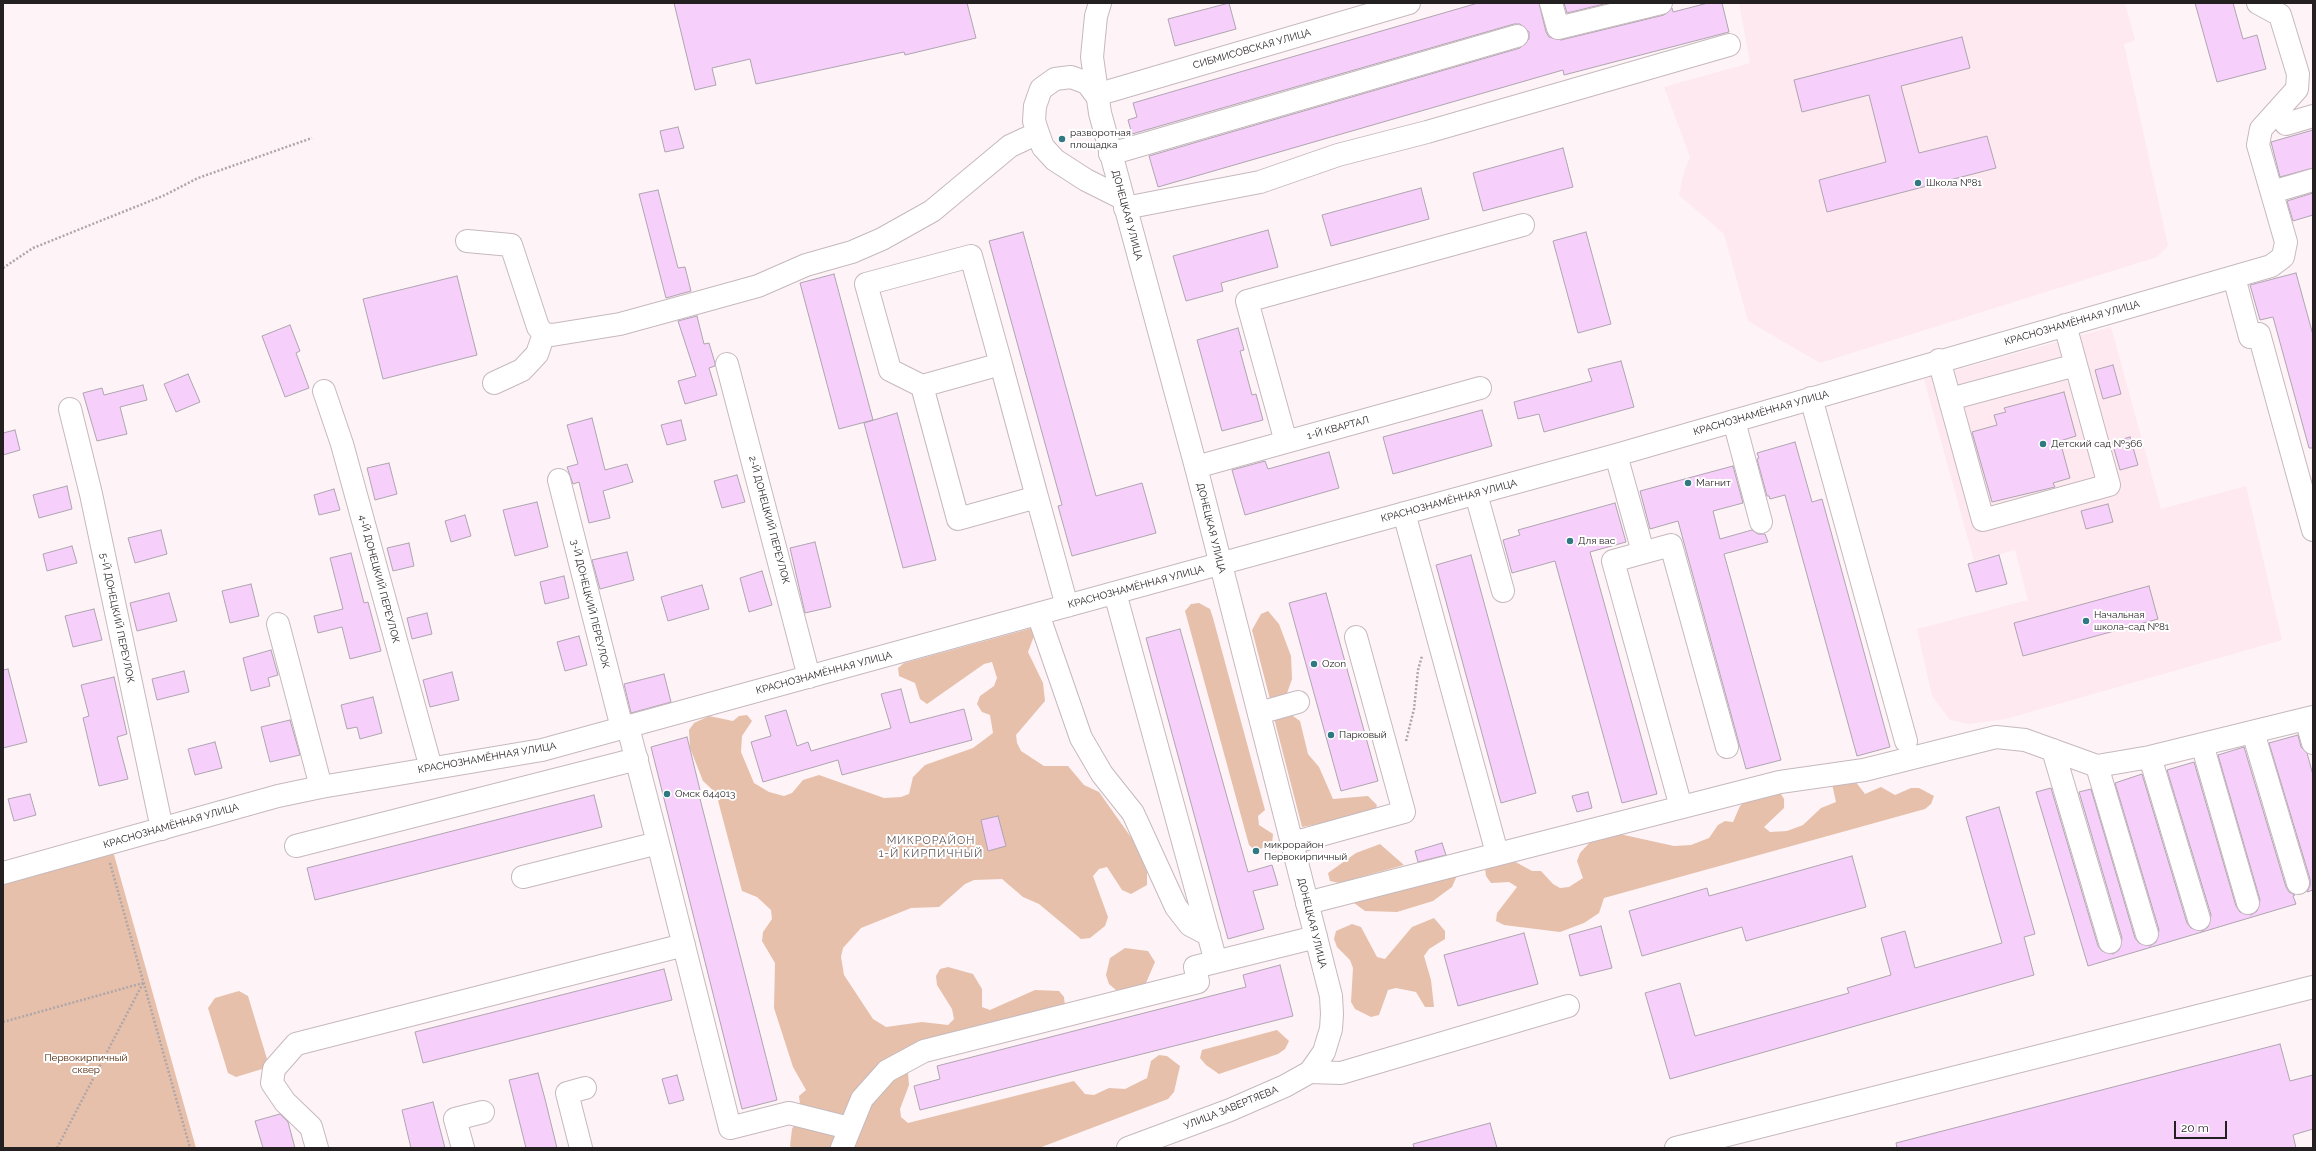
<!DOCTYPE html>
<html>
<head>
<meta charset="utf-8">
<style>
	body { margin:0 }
	#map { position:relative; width:2316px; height:1151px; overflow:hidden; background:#fef3f7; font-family:Raleway,sans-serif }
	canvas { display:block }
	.frame { position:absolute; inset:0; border:4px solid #241f21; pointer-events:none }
	.scale { position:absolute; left:2174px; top:1121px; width:53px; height:18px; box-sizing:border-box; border:2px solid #241f21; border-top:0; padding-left:5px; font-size:12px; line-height:14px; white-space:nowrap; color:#241f21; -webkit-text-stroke:3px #fff; paint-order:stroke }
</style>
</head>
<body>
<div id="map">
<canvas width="2316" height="1151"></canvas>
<div class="frame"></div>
<div class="scale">20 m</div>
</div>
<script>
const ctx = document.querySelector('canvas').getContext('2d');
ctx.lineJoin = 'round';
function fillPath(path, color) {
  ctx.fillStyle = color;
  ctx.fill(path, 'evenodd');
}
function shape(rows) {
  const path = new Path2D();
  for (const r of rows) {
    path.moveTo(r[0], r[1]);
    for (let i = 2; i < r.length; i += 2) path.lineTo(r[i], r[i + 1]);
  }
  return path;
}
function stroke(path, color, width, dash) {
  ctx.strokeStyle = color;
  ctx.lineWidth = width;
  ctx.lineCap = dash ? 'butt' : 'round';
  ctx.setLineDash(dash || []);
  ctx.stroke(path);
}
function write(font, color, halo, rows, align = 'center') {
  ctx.font = font + ' Raleway,sans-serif';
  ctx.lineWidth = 4;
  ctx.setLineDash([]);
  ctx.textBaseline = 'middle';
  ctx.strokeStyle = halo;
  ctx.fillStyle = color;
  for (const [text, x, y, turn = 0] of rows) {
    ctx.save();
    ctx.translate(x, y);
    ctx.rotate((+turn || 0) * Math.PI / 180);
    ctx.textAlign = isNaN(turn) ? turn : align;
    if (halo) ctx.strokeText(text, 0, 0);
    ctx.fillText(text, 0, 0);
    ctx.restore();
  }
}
fillPath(shape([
	[1739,3,2125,3,2135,40,2124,44,2168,246,2157,257,1820,363,1748,321,1724,234,1679,195,1684,172,1690,157,1664,87,1750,63],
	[2111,327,2161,509,2246,486,2282,640,2006,719,1969,724,1950,720,1932,696,1917,629,2028,600,2015,550,1974,561,1924,379]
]), '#ffe9f1');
fillPath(shape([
	[1199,603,1210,609,1213,618,1265,810,1258,816,1259,825,1273,834,1272,843,1256,851,1249,845,1185,611,1191,604],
	[1268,611,1279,624,1291,656,1292,679,1285,699,1271,703,1252,630,1261,614],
	[1032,628,1034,636,1028,652,1043,683,1045,701,1016,735,1017,743,1021,751,1044,766,1068,766,1084,785,1099,792,1140,850,1147,867,1147,885,1131,894,1122,890,1107,867,1099,869,1093,876,1108,917,1105,926,1090,938,1081,939,1039,904,1023,897,1002,879,974,880,965,884,939,907,911,908,861,928,843,948,841,957,844,975,873,1019,886,1027,922,1022,948,1025,954,1019,952,1009,937,985,936,976,940,969,948,967,973,974,982,989,982,1007,990,1010,1035,990,1059,991,1064,997,1065,1006,907,1060,909,1085,900,1109,901,1117,908,1123,1074,1081,1085,1094,1094,1095,1109,1088,1125,1089,1147,1078,1151,1061,1159,1055,1167,1056,1180,1066,1174,1092,1168,1099,1039,1148,792,1148,790,1146,792,1129,801,1113,799,1096,806,1090,793,1067,774,1008,775,963,762,941,763,932,772,919,771,910,757,897,742,891,716,793,703,781,690,748,689,730,694,723,709,716,733,721,739,716,747,715,752,721,742,736,741,752,754,783,769,792,784,796,792,793,803,780,819,775,884,798,901,797,909,794,913,777,925,765,973,748,993,733,990,715,982,712,977,704,980,696,994,686,997,678,992,662,984,664,927,704,920,699,915,683,899,676,898,668,904,663],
	[1284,714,1293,716,1300,721,1308,754,1319,767,1333,799,1368,796,1377,805,1374,814,1302,827,1274,718],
	[1855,781,1865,794,1881,787,1895,795,1911,788,1919,788,1934,796,1931,804,1925,809,1604,898,1599,913,1584,923,1560,932,1504,925,1496,921,1497,913,1517,887,1509,882,1491,883,1486,876,1485,868,1510,859,1532,871,1541,871,1553,884,1560,888,1569,887,1583,878,1577,861,1580,853,1591,841,1615,833,1674,846,1691,845,1709,838,1718,825,1725,821,1733,822,1740,806,1747,800,1779,791,1784,799,1784,808,1764,827,1770,832,1787,831,1803,825,1821,808,1836,802,1832,784],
	[1380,844,1404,865,1339,883,1330,881,1328,873,1356,853],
	[113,851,196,1148,3,1148,3,881],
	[1459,871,1452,887,1433,901,1397,912,1365,911,1350,900],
	[1434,918,1445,931,1445,939,1429,949,1424,956,1431,980,1434,1007,1425,1007,1416,992,1396,988,1388,990,1379,1015,1371,1017,1355,1009,1351,1002,1353,968,1350,960,1337,947,1334,939,1336,931,1352,924,1361,927,1377,957,1385,959,1412,927],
	[1125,948,1148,951,1155,962,1146,983,1135,989,1116,990,1109,984,1106,975,1110,958],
	[239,991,248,996,267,1059,262,1069,236,1077,228,1073,208,1008,215,998],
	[1277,1030,1289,1041,1285,1049,1278,1054,1219,1074,1206,1065,1200,1058,1202,1050]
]), '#e6c0aa');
const building = shape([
	[674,3,967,3,976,38,905,55,904,52,756,84,750,59,712,68,716,85,695,90,674,3],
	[1229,3,1236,29,1175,46,1168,19,1229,3],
	[1478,3,1539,3,1546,32,1549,37,1561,40,1664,15,1672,8,1673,12,1708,3,1722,3,1729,32,1564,75,1563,70,1158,187,1149,156,1520,48,1529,39,1529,32,1520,24,1514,24,1132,134,1128,120,1137,117,1133,103,1478,3],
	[1564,3,1608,3,1567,13,1564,3],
	[2195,3,2233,3,2243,39,2257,35,2266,69,2217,82,2195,3],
	[1962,37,1970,68,1901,86,1919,153,1987,136,1996,168,1827,212,1819,180,1886,162,1869,95,1802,112,1794,80,1962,37],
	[678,127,684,148,665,152,660,131,678,127],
	[2313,130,2313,168,2280,177,2271,142,2313,130],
	[1563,148,1573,187,1483,211,1473,173,1563,148],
	[1421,188,1429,219,1331,246,1322,215,1421,188],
	[658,190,678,268,685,267,691,291,666,298,639,194,658,190],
	[2313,193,2313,215,2293,221,2287,201,2313,193],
	[1268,230,1278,267,1221,283,1223,291,1186,301,1173,256,1268,230],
	[1023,232,1096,496,1142,483,1156,533,1072,556,1058,506,1062,505,989,241,1023,232],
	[1586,232,1611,324,1578,333,1553,241,1586,232],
	[2296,273,2313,335,2313,448,2309,448,2273,317,2260,320,2250,285,2296,273],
	[834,274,873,420,839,429,800,283,834,274],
	[457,276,477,355,383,379,363,299,457,276],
	[697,316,704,344,709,343,715,363,715,366,709,368,717,395,685,404,678,381,696,376,678,321,697,316],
	[290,325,300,351,296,353,309,388,285,397,262,336,290,325],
	[1238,328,1244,350,1240,351,1252,395,1256,394,1263,420,1222,431,1197,340,1238,328],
	[1621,361,1634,407,1544,432,1539,414,1518,419,1514,402,1592,381,1588,369,1621,361],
	[2113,365,2121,394,2103,399,2095,370,2113,365],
	[188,374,200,402,176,412,164,384,188,374],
	[143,385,147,400,120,407,127,434,97,441,83,393,102,388,104,395,143,385],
	[2064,392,2076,436,2060,441,2070,478,2053,483,2055,487,1992,502,1972,432,1997,425,1994,415,2006,412,2004,408,2064,392],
	[1482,410,1492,446,1393,474,1383,437,1482,410],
	[897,413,936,560,903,568,864,423,897,413],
	[592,418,605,470,627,464,633,482,603,491,610,518,589,523,579,482,573,484,567,467,578,464,567,425,592,418],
	[681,420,686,440,667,445,661,425,681,420],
	[15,430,20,450,3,455,3,433,15,430],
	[2130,437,2138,465,2120,470,2112,442,2130,437],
	[1795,442,1812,502,1822,499,1890,747,1857,756,1785,495,1770,499,1769,496,1767,496,1757,459,1759,458,1757,453,1795,442],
	[1329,452,1339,488,1245,515,1232,470,1265,461,1268,469,1329,452],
	[389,463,397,494,375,500,367,468,389,463],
	[1733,466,1743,503,1713,511,1720,539,1752,530,1758,534,1765,534,1768,542,1724,554,1781,760,1746,769,1678,521,1650,529,1640,491,1733,466],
	[737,475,745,502,722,508,714,481,737,475],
	[67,486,72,509,39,518,33,495,67,486],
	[334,489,340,510,319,515,314,495,334,489],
	[537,502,548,547,515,556,503,510,537,502],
	[1615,503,1626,542,1590,552,1657,794,1622,803,1555,561,1512,573,1503,540,1520,535,1518,530,1615,503],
	[2108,504,2113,522,2086,529,2081,511,2108,504],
	[465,515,471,536,451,542,445,521,465,515],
	[161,530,167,554,135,563,128,538,161,530],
	[815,542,831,607,805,613,790,548,815,542],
	[409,543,414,566,393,571,387,548,409,543],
	[72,546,77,563,47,571,43,554,72,546],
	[627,552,634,580,600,589,592,560,627,552],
	[351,553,364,603,368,602,381,651,350,659,342,627,318,633,314,616,343,609,330,558,351,553],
	[1471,555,1536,793,1501,803,1436,565,1471,555],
	[1999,555,2007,584,1976,592,1968,564,1999,555],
	[762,571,772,605,749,612,740,578,762,571],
	[564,576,569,598,545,604,540,582,564,576],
	[251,584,259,616,230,623,222,591,251,584],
	[702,585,709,609,668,621,661,597,702,585],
	[2149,586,2158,619,2023,656,2014,623,2149,586],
	[169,593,177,621,137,631,130,603,169,593],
	[1326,593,1378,781,1341,791,1289,603,1326,593],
	[94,609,102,640,73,647,65,616,94,609],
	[427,613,432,634,412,639,407,618,427,613],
	[1180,629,1248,872,1272,865,1278,885,1253,891,1264,929,1228,939,1146,638,1180,629],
	[579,636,587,665,565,671,557,642,579,636],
	[271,650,278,675,268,678,270,686,251,691,243,658,271,650],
	[8,669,27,742,3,748,3,670,8,669],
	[184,671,189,692,157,700,152,679,184,671],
	[452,672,459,700,430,707,423,680,452,672],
	[664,674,671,702,631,713,624,684,664,674],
	[114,677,127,734,117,737,128,779,99,786,83,718,89,716,81,685,114,677],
	[901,689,910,723,964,709,972,740,842,775,838,760,763,782,751,742,771,736,765,716,786,710,797,746,808,742,811,751,891,728,881,694,901,689],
	[373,697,382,733,360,739,357,727,347,729,341,705,373,697],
	[290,720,300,755,270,762,261,727,290,720],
	[2298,735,2301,747,2307,753,2313,775,2313,890,2307,892,2310,886,2310,879,2269,743,2298,735],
	[687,737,700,790,698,791,777,1100,742,1109,651,747,687,737],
	[215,742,222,768,195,775,188,749,215,742],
	[2244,747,2286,887,2289,892,2295,895,2293,896,2296,904,2088,966,2036,792,2051,788,2098,946,2102,951,2113,954,2119,950,2122,938,2079,792,2091,789,2135,938,2139,943,2150,946,2156,942,2159,930,2115,783,2142,774,2187,923,2191,928,2202,931,2208,927,2211,915,2167,770,2194,762,2236,906,2240,912,2251,915,2257,911,2260,900,2218,755,2244,747],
	[1588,792,1592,808,1577,812,1572,796,1588,792],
	[30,794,36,815,14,821,8,799,30,794],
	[594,795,602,827,315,900,307,868,594,795],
	[1999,807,2035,934,2024,937,2034,975,1670,1079,1645,993,1680,983,1695,1036,1849,993,1847,988,1891,975,1881,938,1905,931,1915,968,2002,943,1966,817,1999,807],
	[998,816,1006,846,988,851,981,820,998,816],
	[1442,843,1446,855,1418,862,1415,851,1442,843],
	[1852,856,1866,907,1746,941,1742,927,1642,956,1629,911,1707,888,1709,896,1852,856],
	[1601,926,1612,968,1580,976,1569,935,1601,926],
	[1524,933,1538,984,1458,1006,1444,955,1524,933],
	[1280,965,1293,1016,920,1110,914,1086,940,1079,937,1066,1246,987,1243,975,1280,965],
	[664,969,672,1000,423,1063,415,1032,664,969],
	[2280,1044,2290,1081,2313,1075,2313,1129,2293,1135,2296,1148,1897,1148,1896,1143,2280,1044],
	[538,1073,545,1099,557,1148,526,1148,509,1080,538,1073],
	[677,1075,684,1100,669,1104,662,1079,677,1075],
	[433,1102,445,1148,411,1148,402,1110,433,1102],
	[280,1114,288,1122,295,1148,263,1148,255,1121,280,1114],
	[1490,1123,1497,1148,1414,1148,1413,1144,1490,1123]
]);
fillPath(building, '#f6cffb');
stroke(building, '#aea5af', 1);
const minor = shape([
	[1551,3,1558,28,1661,3],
	[2286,124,2313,116],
	[1038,133,1034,121,1035,106,1041,89,1055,79,1071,77,1087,83,1096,95,1409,3],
	[1110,154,1517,36],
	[2272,192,2313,180],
	[1125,208,1260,182,1338,155,1427,132,1729,45],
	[467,241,511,245,538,327,544,334,552,335,620,324,682,307,758,286,806,265,852,252,882,239,932,211,1010,146,1038,133,1043,147,1055,160,1086,180,1122,198],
	[971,256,1001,364,922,386,890,370,866,284,971,256],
	[2234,277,2250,337,2259,334,2313,530],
	[1939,360,1983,520,2109,485,2065,325],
	[727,364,809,677],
	[1001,364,1037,497],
	[494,383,522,370,537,354,544,334],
	[922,386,958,519,1037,497,1067,606],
	[324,391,342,444,431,768],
	[1811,398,1906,741],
	[1950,399,2076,365],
	[70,409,91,494,162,829],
	[1734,421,1761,522],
	[1286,442,1247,301,1523,225],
	[1616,455,1643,552],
	[1196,467,1480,388],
	[559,480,622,728],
	[1476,494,1503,591],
	[1404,513,1497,853],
	[1115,593,1216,962],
	[1038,614,1081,738,1102,774,1133,813,1176,907,1190,925,1209,935],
	[278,624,321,787],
	[1259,713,1298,702],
	[2306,719,2313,743],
	[2253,732,2298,883],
	[2202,744,2248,903],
	[2053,750,2110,942],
	[2150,757,2199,919],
	[2097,766,2147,934],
	[1681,807,1613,561,1671,545,1727,747],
	[658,843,730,1128,789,1113,849,1128],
	[1292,843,1404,812,1356,637],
	[296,846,637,759],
	[3,873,278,796,321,787,542,750,1616,455,2271,266,2283,257,2286,242,2258,145,2261,129,2297,89,2298,74,2280,15,2258,3],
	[523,877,658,843,628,727],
	[1307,903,1780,782,1864,770,1996,737,2025,740,2097,766,2150,757,2313,717],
	[1310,1072,1341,1073,1568,1006],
	[317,1148,311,1127,285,1102,272,1083,274,1069,296,1044,684,945],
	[463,1148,455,1119,483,1112],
	[581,1148,567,1093,585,1088],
	[842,1148,862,1099,887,1071,924,1051,1198,982,1195,967,1316,937],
	[1676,1148,2313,987]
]);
const major = shape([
	[1100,3,1096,16,1092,57,1100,113,1196,467,1331,996,1332,1014,1331,1029,1324,1052,1310,1072,1285,1086,1230,1110,1128,1148]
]);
stroke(minor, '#c6b9be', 24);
stroke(major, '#c6b9be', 24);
stroke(shape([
	[3,268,33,248,165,195,198,178,312,138],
	[1406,741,1414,709,1418,670,1422,656],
	[110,863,190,1148],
	[3,1022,143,983],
	[57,1148,143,983]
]), '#afa6a9', 2.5, [2, 2]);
stroke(minor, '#fff', 22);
stroke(major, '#fff', 22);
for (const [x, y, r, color] of [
	[1062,139,4,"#317981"],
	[1918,183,4,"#317981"],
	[2043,444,4,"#317981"],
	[1688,483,4,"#317981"],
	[1570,541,4,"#317981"],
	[2086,621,4,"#317981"],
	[1314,664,4,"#317981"],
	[1331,735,4,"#317981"],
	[667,794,4,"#317981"],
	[1256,851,4,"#317981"]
]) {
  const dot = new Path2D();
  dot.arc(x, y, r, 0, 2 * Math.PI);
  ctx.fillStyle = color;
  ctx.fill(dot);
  stroke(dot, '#fff', 1.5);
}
write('10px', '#241f21', '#fff', [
	["СИБМИСОВСКАЯ УЛИЦА",1252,49,-16],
	["ДОНЕЦКАЯ УЛИЦА",1127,215,75],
	["КРАСНОЗНАМЁННАЯ УЛИЦА",2072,323,-16],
	["КРАСНОЗНАМЁННАЯ УЛИЦА",1761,413,-16],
	["1-Й КВАРТАЛ",1338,428,-15],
	["КРАСНОЗНАМЁННАЯ УЛИЦА",1449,501,-15],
	["2-Й ДОНЕЦКИЙ ПЕРЕУЛОК",769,520,75],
	["ДОНЕЦКАЯ УЛИЦА",1211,528,76],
	["4-Й ДОНЕЦКИЙ ПЕРЕУЛОК",379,579,75],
	["КРАСНОЗНАМЁННАЯ УЛИЦА",1136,587,-15],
	["3-Й ДОНЕЦКИЙ ПЕРЕУЛОК",590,604,76],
	["5-Й ДОНЕЦКИЙ ПЕРЕУЛОК",117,618,78],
	["КРАСНОЗНАМЁННАЯ УЛИЦА",824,673,-15],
	["КРАСНОЗНАМЁННАЯ УЛИЦА",487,758,-10],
	["КРАСНОЗНАМЁННАЯ УЛИЦА",171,826,-16],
	["ДОНЕЦКАЯ УЛИЦА",1312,923,76],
	["УЛИЦА ЗАВЕРТЯЕВА",1231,1108,-22]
]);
write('10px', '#241f21', '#fff', [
	["разворотная",1070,133],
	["площадка",1070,145],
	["Школа №81",1926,183],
	["Детский сад №366",2051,444],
	["Магнит",1696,483],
	["Для вас",1578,541],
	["Начальная",2094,615],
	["школа-сад №81",2094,627],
	["Ozon",1322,664],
	["Парковый",1339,735],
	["Омск 644013",675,794],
	["микрорайон",1264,845],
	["Первокирпичный",1264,857]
], 'left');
write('10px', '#4d1f00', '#fff', [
	["Первокирпичный",86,1058],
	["сквер",86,1070]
]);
ctx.letterSpacing = '1px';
write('11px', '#5f5458', '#fff', [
	["МИКРОРАЙОН",931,841],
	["1-Й КИРПИЧНЫЙ",931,854]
]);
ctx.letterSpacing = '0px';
</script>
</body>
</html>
